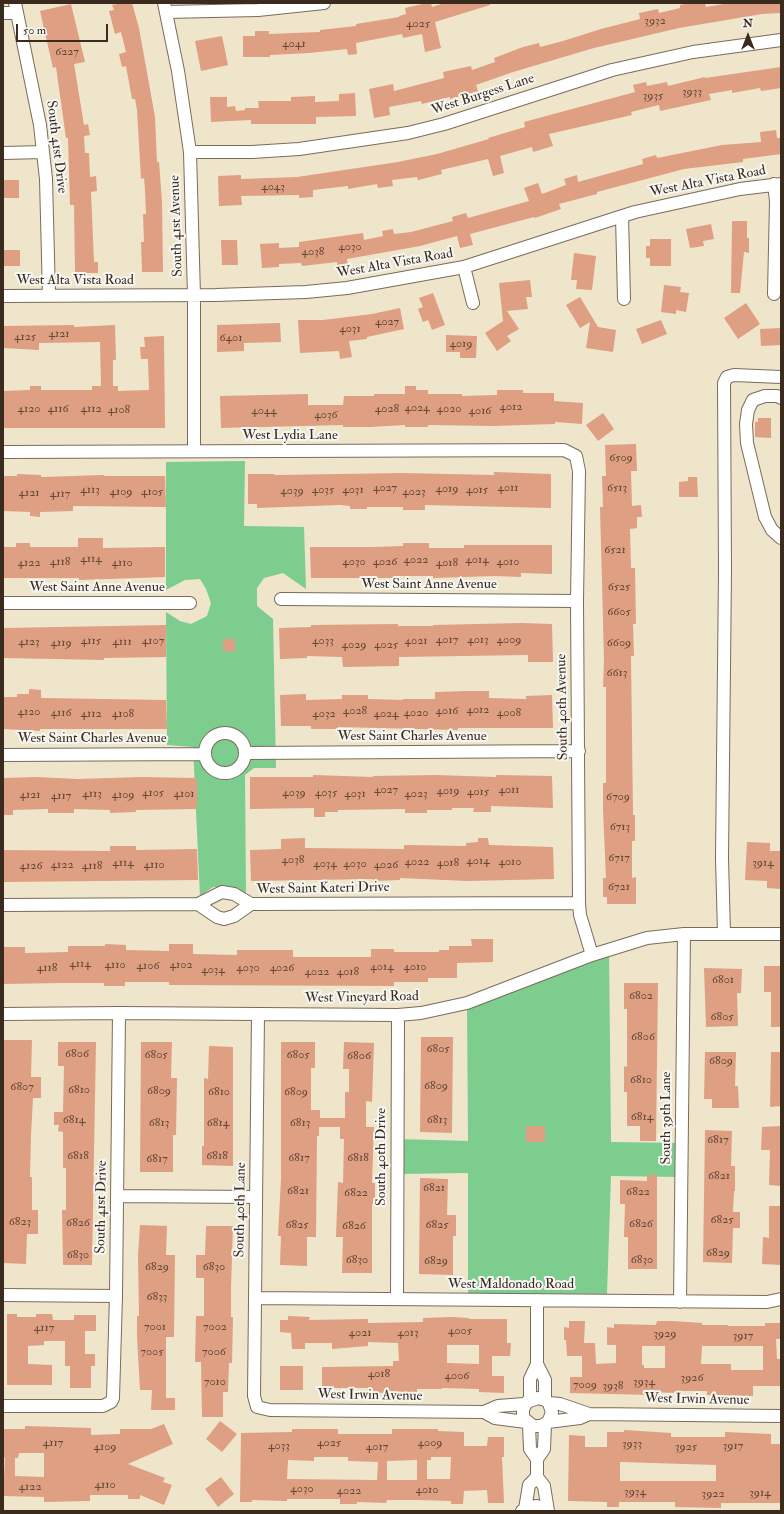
<!DOCTYPE html>
<html>
<head>
<meta charset="utf-8">
<style>
	body { margin:0 }
	#map { position:relative; width:784px; height:1514px; overflow:hidden; background:#efe5cb; font-family:"IM FELL Double Pica",serif }
	canvas { display:block }
	.frame { position:absolute; inset:0; border:4px solid #3b2a1e; pointer-events:none }
	.north { position:absolute; left:728px; top:16px; width:40px; height:40px; -webkit-text-stroke:3px #f6f6f2; paint-order:stroke; rotate:0deg; font-size:11px; font-weight:700; line-height:16px; text-align:center; color:#3b2a1e }
	.north::after { content:''; display:block; margin:auto; width:14px; height:18px; background:#3b2a1e; clip-path:polygon(50% 0,100% 100%,50% 72%,0 100%) }
	.scale { position:absolute; left:16px; top:24px; width:92px; height:18px; box-sizing:border-box; border:2px solid #3b2a1e; border-top:0; padding-left:5px; font-size:12px; line-height:14px; white-space:nowrap; color:#3b2a1e; -webkit-text-stroke:3px #f6f6f2; paint-order:stroke }
</style>
</head>
<body>
<div id="map">
<canvas width="784" height="1514"></canvas>
<div class="frame"></div>
<div class="north">N</div>
<div class="scale">50 m</div>
</div>
<script>
const ctx = document.querySelector('canvas').getContext('2d');
ctx.lineJoin = 'round';
function fillPath(path, color) {
  ctx.fillStyle = color;
  ctx.fill(path, 'evenodd');
}
function shape(rows) {
  const path = new Path2D();
  for (const r of rows) {
    if (r.length === 3) {
      path.moveTo(r[0] + r[2], r[1]);
      path.arc(r[0], r[1], r[2], 0, 2 * Math.PI);
      continue;
    }
    path.moveTo(r[0], r[1]);
    for (let i = 2; i < r.length; i += 2) path.lineTo(r[i], r[i + 1]);
  }
  return path;
}
function stroke(path, color, width, dash) {
  ctx.strokeStyle = color;
  ctx.lineWidth = width;
  ctx.lineCap = dash ? 'butt' : 'round';
  ctx.setLineDash(dash || []);
  ctx.stroke(path);
}
function write(font, color, halo, rows, align = 'center') {
  ctx.font = font + ' "IM FELL Double Pica",serif';
  ctx.lineWidth = 4;
  ctx.setLineDash([]);
  ctx.textBaseline = 'middle';
  ctx.strokeStyle = halo;
  ctx.fillStyle = color;
  for (const [text, x, y, turn = 0] of rows) {
    ctx.save();
    ctx.translate(x, y);
    ctx.rotate((+turn || 0) * Math.PI / 180);
    ctx.textAlign = isNaN(turn) ? turn : align;
    if (halo) ctx.strokeText(text, 0, 0);
    ctx.fillText(text, 0, 0);
    ctx.restore();
  }
}
fillPath(shape([
	[245,461,244,526,304,527,306,589,283,573,264,578,257,588,257,606,273,619,276,768,254,768,245,775,246,897,228,888,213,887,200,896,193,747,167,745,166,612,180,621,191,624,207,616,211,603,206,589,200,579,185,580,166,590,166,462],
	[609,950,611,1142,682,1143,682,1177,611,1176,607,1294,468,1293,468,1173,397,1174,397,1139,468,1141,467,1003]
]), '#7ccd8e');
fillPath(shape([
	[122,3,132,3,139,28,155,117,157,162,159,162,162,202,163,272,142,272,141,242,144,242,143,214,146,214,145,190,144,178,141,179,137,110,135,99,132,99,126,66,122,67,119,54,126,52,121,32,115,34,109,11,114,10,112,5],
	[427,3,431,3,432,7,444,3,490,3,490,5,435,22,441,48,425,52,422,34,403,38,402,34,356,43,357,54,348,55,347,49,309,53,270,55,270,57,243,57,243,36,255,36,255,31,269,31,269,34,320,32,320,30,356,26,356,24,399,17,399,16,406,14,405,8],
	[690,3,705,3,706,7,730,3,781,3,781,13,762,14,679,28,594,48,513,72,476,85,478,91,450,99,450,97,422,104,421,101,389,107,390,115,374,118,369,89,393,84,394,91,444,78,443,72,471,66,472,70,495,62,494,58,523,47,539,43,540,47,563,41,601,29,640,19,639,13,658,9,659,13,680,8,680,5],
	[71,4,85,62,74,64,84,125,88,124,90,135,84,136,85,153,89,153,90,177,96,176,97,191,91,192,94,262,98,262,98,273,75,273,74,205,70,205,68,138,66,138,56,67,53,68,40,11],
	[222,36,228,65,201,71,195,41],
	[781,67,781,88,761,91,760,88,732,93,732,90,709,94,711,100,660,111,659,105,631,112,632,115,549,134,553,146,533,152,532,147,500,156,504,173,493,176,488,159,441,170,442,174,418,180,417,177,392,180,393,186,378,188,377,184,348,189,348,186,313,190,313,197,299,198,299,195,241,196,242,205,219,206,218,176,241,175,241,179,297,177,398,162,437,154,489,139,488,138,525,127,524,122,635,92,633,85,646,82,647,86,667,82,668,86,705,77,705,78],
	[355,93,356,116,316,117,316,124,251,124,251,120,211,122,210,97,227,97,227,107,235,106,236,111,245,110,245,108,259,108,258,101,291,101,291,97,315,96,315,102,339,101,339,94],
	[776,130,777,138,781,138,781,154,743,159,743,162,684,169,597,192,597,194,559,204,561,209,535,218,534,217,470,234,473,245,460,248,457,236,420,246,347,259,348,269,338,270,337,262,302,266,301,263,279,264,279,267,262,268,260,244,279,243,279,248,299,247,299,242,363,233,364,240,383,236,382,231,393,229,394,234,411,232,453,221,452,217,466,213,468,218,529,201,524,188,538,183,542,194,566,185,564,179,577,175,578,182,643,164,642,159,656,155,657,158,722,145,761,142,760,132],
	[3,180,19,180,19,198,3,198],
	[732,221,747,221,747,238,749,238,749,253,744,252,740,293,731,293],
	[711,224,714,239,703,241,704,246,690,248,686,229],
	[650,239,671,239,671,266,650,266,650,258,646,258,646,246,650,246],
	[221,240,237,240,238,265,222,265],
	[3,250,20,250,20,266,3,266],
	[574,253,596,256,592,290,576,289,577,280,571,280],
	[530,280,532,297,526,297,528,309,507,311,519,329,507,336,511,341,497,351,485,333,503,321,499,283],
	[664,285,681,287,680,292,689,293,686,312,676,310,676,314,661,312],
	[433,293,445,325,432,330,428,320,423,322,418,309,423,307,419,298],
	[580,297,598,327,616,330,613,352,586,348,590,322,580,328,566,305],
	[746,303,760,324,738,339,724,318],
	[400,308,404,329,367,337,367,339,349,341,352,357,340,359,339,351,300,353,298,320,323,320,372,314],
	[661,320,667,334,642,344,636,329],
	[280,323,281,342,244,343,244,351,217,352,217,325],
	[74,325,74,327,115,325,116,360,113,360,113,386,118,386,118,391,149,390,148,359,141,359,140,347,145,347,144,337,164,336,165,428,3,428,3,391,30,390,30,386,41,386,41,390,92,390,92,386,101,386,100,342,39,343,39,350,3,348,3,326],
	[781,328,781,345,761,346,760,329],
	[446,335,477,336,476,358,460,358,460,352,446,352],
	[405,386,416,386,416,390,428,390,428,394,462,394,462,396,497,395,497,390,523,390,523,393,554,393,554,401,583,403,582,424,555,422,555,424,493,426,428,425,428,427,405,427,405,425,370,427,343,427,343,425,221,428,220,396,308,394,308,405,343,405,344,396,374,396,374,394,405,394],
	[603,413,614,429,598,441,586,425],
	[758,418,771,418,771,438,755,437,755,422,758,422],
	[636,444,637,471,631,471,632,506,641,505,642,517,637,517,637,528,630,529,631,568,635,568,636,624,633,624,634,656,631,656,633,815,635,815,635,841,632,841,632,878,636,877,636,904,607,904,607,897,603,897,603,878,606,878,603,810,603,783,606,783,606,687,603,687,604,660,600,507,603,507,602,476,606,476,605,445],
	[494,472,551,474,551,508,425,505,425,510,403,510,403,507,367,507,367,509,350,509,350,506,340,505,257,508,257,504,248,504,248,474,274,474,275,475,404,473,494,475],
	[17,474,41,475,41,477,104,475,104,476,165,476,166,507,73,506,73,511,40,512,40,517,30,516,30,512,3,511,3,476,17,476],
	[688,477,697,477,698,497,679,497,679,482,688,481],
	[78,538,103,538,103,548,165,547,165,577,79,580,79,578,3,578,3,547,16,547,16,543,30,543,30,547,78,547],
	[403,543,429,543,429,548,464,548,464,545,552,545,552,574,521,573,521,577,495,576,433,578,433,576,399,576,399,578,311,578,310,547,372,547,403,546],
	[521,623,552,624,553,662,528,662,528,655,399,657,399,666,343,667,342,657,307,656,307,658,280,659,279,628,311,627,311,625,398,624,398,626,433,626,433,625],
	[166,625,166,657,104,658,104,660,3,658,3,628],
	[223,639,235,639,235,652,223,651],
	[29,689,41,690,41,698,166,700,167,729,40,729,40,731,3,729,3,697,17,697,17,694,29,694],
	[467,691,489,691,489,698,526,699,526,696,552,695,553,728,458,728,458,730,338,727,338,729,311,729,311,726,281,726,280,695,306,694,306,700,342,699,342,695,368,695,368,699,403,700,403,699,435,699,435,692],
	[313,775,373,777,373,776,435,775,496,777,496,775,552,776,553,808,491,806,491,812,473,812,474,808,452,808,452,810,427,810,427,813,405,813,405,809,338,810,338,812,325,812,325,817,314,817,314,808,250,809,250,777,313,777],
	[36,777,79,779,140,777,197,778,197,809,136,810,136,812,110,813,110,810,74,809,74,813,48,813,48,809,13,810,13,815,3,815,3,778],
	[305,838,305,848,404,849,404,845,466,846,466,843,478,842,478,838,488,838,489,845,553,847,554,879,467,881,400,878,400,880,373,881,373,879,251,881,250,850,281,849,281,839],
	[747,842,770,843,770,851,781,851,781,889,767,888,767,881,745,880],
	[110,846,136,846,136,850,197,849,198,880,3,882,3,850,110,851],
	[471,939,493,939,493,962,457,963,457,978,428,978,428,982,394,982,394,986,169,985,169,982,125,982,125,986,104,986,104,983,62,983,3,984,3,947,25,947,25,953,68,952,68,946,105,946,105,944,126,945,126,950,169,951,169,944,193,944,193,954,237,955,237,950,293,950,293,957,371,957,371,949,394,949,394,952,439,952,439,950,449,950,449,946,472,946],
	[764,966,781,966,781,1027,771,1027,771,992,764,992],
	[704,968,742,969,741,993,737,993,738,1026,706,1027],
	[624,983,658,983,656,1141,640,1141,640,1126,627,1126,627,1092,624,1092,624,1066,627,1067,627,1009,624,1009],
	[421,1037,453,1037,452,1133,420,1132],
	[3,1040,32,1040,31,1077,41,1077,41,1098,33,1098,31,1135,30,1177,32,1177,32,1210,38,1210,38,1234,27,1234,26,1264,3,1263],
	[58,1042,96,1042,92,1265,63,1265,62,1210,66,1210,66,1168,63,1168,63,1132,58,1131,59,1125,54,1125,54,1112,63,1112,64,1066,58,1066],
	[141,1042,172,1042,171,1078,177,1078,176,1135,173,1135,173,1172,140,1172],
	[281,1042,315,1042,315,1068,311,1068,311,1110,320,1110,320,1118,345,1118,345,1092,349,1092,349,1069,343,1069,344,1042,374,1043,372,1102,366,1101,366,1127,374,1127,372,1183,375,1183,375,1204,372,1204,372,1273,342,1273,343,1237,336,1237,338,1182,343,1183,344,1139,340,1139,340,1127,319,1127,319,1136,317,1136,316,1237,307,1237,307,1266,280,1265,281,1236,278,1236,281,1179],
	[209,1046,233,1047,233,1166,202,1165,202,1146,204,1146,204,1078,208,1079],
	[705,1052,736,1052,735,1086,738,1086,739,1108,712,1108,712,1099,704,1099],
	[771,1052,781,1052,781,1106,770,1107],
	[526,1126,545,1126,545,1142,526,1142],
	[781,1126,781,1186,769,1185,770,1150,761,1150,762,1127],
	[705,1130,732,1131,731,1166,735,1166,735,1191,734,1191,733,1212,740,1212,740,1228,733,1228,732,1263,703,1262],
	[647,1175,657,1175,657,1269,628,1269,628,1237,624,1237,625,1204,620,1204,620,1180,647,1181],
	[420,1178,448,1179,447,1215,456,1215,456,1236,453,1236,453,1275,419,1274],
	[769,1206,781,1206,781,1265,762,1264,763,1237,769,1238],
	[140,1225,167,1226,166,1255,175,1255,174,1337,166,1337,166,1398,175,1398,175,1410,151,1410,152,1390,140,1390,137,1337,137,1316,139,1316,138,1255],
	[206,1226,233,1226,231,1287,231,1317,233,1317,232,1363,229,1363,228,1392,223,1392,223,1417,202,1417,201,1362,195,1362,196,1316,204,1316,204,1278,196,1278,196,1255,205,1255],
	[7,1314,17,1314,17,1317,36,1317,36,1314,52,1314,53,1320,74,1320,74,1315,96,1315,96,1331,85,1331,85,1354,95,1354,95,1366,91,1366,91,1388,70,1388,70,1366,65,1366,65,1341,44,1341,44,1345,28,1346,28,1364,52,1365,52,1385,7,1385],
	[288,1316,310,1317,309,1320,368,1319,368,1323,423,1322,423,1318,452,1317,469,1318,469,1319,507,1319,507,1343,511,1343,510,1356,492,1356,492,1376,504,1376,504,1393,479,1392,479,1389,442,1388,442,1389,417,1389,417,1392,373,1393,373,1388,322,1388,322,1367,393,1366,393,1361,399,1361,398,1343,368,1342,368,1346,332,1349,332,1343,305,1343,305,1349,292,1349,291,1333,280,1332,280,1320,288,1320],
	[447,1345,479,1345,479,1364,447,1363],
	[569,1321,585,1321,584,1343,595,1343,596,1364,616,1363,616,1345,607,1345,607,1327,614,1328,614,1324,656,1325,657,1321,673,1321,702,1323,702,1325,728,1325,728,1326,765,1326,765,1323,781,1323,781,1339,776,1339,777,1359,781,1359,781,1386,753,1386,753,1396,707,1395,707,1391,677,1391,677,1393,652,1392,652,1395,570,1393,570,1377,582,1377,582,1356,567,1356,566,1340,564,1340,564,1327,569,1328],
	[642,1346,665,1346,665,1368,644,1368,644,1365,642,1365],
	[702,1346,763,1346,763,1370,731,1370,731,1364,701,1364],
	[280,1366,303,1366,303,1390,280,1390],
	[220,1421,237,1434,222,1452,206,1439],
	[164,1424,173,1444,128,1464,165,1478,163,1482,172,1485,164,1505,140,1495,140,1499,128,1499,128,1495,90,1495,90,1501,44,1502,44,1497,3,1496,5,1458,3,1458,3,1429,25,1429,25,1426,91,1428,91,1435,120,1434,120,1429,151,1429],
	[19,1453,44,1453,44,1477,15,1476,15,1458,18,1458],
	[292,1429,338,1429,338,1434,392,1434,392,1429,438,1429,438,1431,464,1432,464,1446,487,1446,488,1437,504,1437,504,1457,502,1457,504,1503,488,1503,487,1490,464,1491,463,1504,451,1504,451,1501,417,1500,387,1500,386,1503,357,1502,357,1504,340,1504,340,1499,287,1499,287,1501,252,1500,252,1502,240,1502,241,1433,292,1432],
	[314,1457,348,1457,348,1461,378,1462,377,1480,287,1479,288,1460,314,1461],
	[431,1457,451,1457,450,1479,427,1479,427,1460,431,1460],
	[417,1460,417,1480,387,1480,387,1461],
	[624,1430,671,1433,671,1437,725,1437,725,1432,771,1434,771,1444,781,1444,781,1503,721,1503,721,1508,675,1507,675,1502,619,1502,619,1507,607,1507,607,1502,568,1501,569,1435,585,1436,585,1447,607,1447,607,1432,624,1432],
	[620,1462,716,1465,716,1481,620,1481],
	[221,1477,234,1494,218,1507,205,1489]
]), '#de9f82');
const minor = shape([
	[15,3,40,125,46,179,49,296],
	[164,3,178,71,190,152,194,296,194,451],
	[166,12,258,10,324,3],
	[3,13,17,13],
	[190,152,252,152,299,149,408,133,444,124,612,70,693,52,781,40],
	[3,153,43,152],
	[774,184,776,201,774,294],
	[622,216,624,299],
	[464,267,473,303],
	[3,296,216,295,306,292,347,288,464,267,635,212,740,189,781,184],
	[781,398,777,396,765,396,753,400,748,410,746,424,747,443,765,517,772,530,781,538],
	[3,452,564,450,576,456,579,471,577,601,579,903,580,915,592,955],
	[281,599,577,601],
	[3,603,190,603],
	[225,753,20],
	[245,753,579,751],
	[3,755,204,754],
	[198,904,222,892,234,894,251,904],
	[3,905,198,904,217,917,224,919,234,916,251,904,579,903],
	[724,934,722,858,725,570,724,383,727,377,734,375,781,377],
	[3,1014,119,1013,398,1015,421,1013,467,1003,592,955,647,938,684,934,781,934],
	[258,1014,254,1396,257,1407,270,1410,484,1412,498,1406,524,1404],
	[117,1196,256,1197],
	[3,1295,116,1296],
	[255,1298,767,1302,781,1299],
	[397,1299,398,1015],
	[537,1300,537,1364,545,1380,545,1400],
	[680,1302,684,934],
	[530,1400,530,1379,537,1364],
	[549,1403,560,1404,589,1414,781,1416],
	[3,1406,103,1406,111,1402,113,1398,116,1296,119,1013],
	[484,1412,495,1418,526,1422],
	[548,1422,552,1413,549,1403,545,1400,538,1398,527,1402,523,1409,523,1418,533,1426,541,1426,548,1422,580,1418,589,1414],
	[529,1425,530,1449,537,1459],
	[537,1477,544,1486,548,1511],
	[525,1509,529,1485,537,1477,537,1459,544,1449,545,1424],
	[522,1511,531,1507,537,1506,547,1511]
]);
stroke(minor, '#7a6b5b', 14);
stroke(minor, '#fff', 12);
write('12px', '#644737', null, [
	["3932",655,21],
	["4025",418,24],
	["4041",294,44],
	["6227",67,52],
	["3933",692,92],
	["3935",653,96],
	["4043",273,187],
	["4030",350,247],
	["4038",313,252],
	["4027",387,322],
	["4031",350,329],
	["4121",59,334],
	["4125",25,337],
	["6401",231,338],
	["4019",461,344],
	["4012",511,407],
	["4024",417,408],
	["4120",29,409],
	["4116",58,409],
	["4112",91,409],
	["4028",387,409],
	["4020",449,409],
	["4108",119,410],
	["4044",264,411],
	["4016",480,411],
	["4036",326,415],
	["6509",621,458],
	["4027",385,488],
	["4011",508,488],
	["6513",617,488],
	["4019",447,489],
	["4113",90,490],
	["4035",323,490],
	["4031",353,490],
	["4015",477,490],
	["4039",292,491],
	["4109",121,492],
	["4105",152,492],
	["4023",414,492],
	["4121",29,493],
	["4117",60,494],
	["6521",615,550],
	["4114",91,559],
	["4022",416,560],
	["4014",477,560],
	["4118",60,562],
	["4030",354,562],
	["4026",385,562],
	["4010",508,562],
	["4122",29,563],
	["4110",122,563],
	["4018",447,563],
	["6525",619,587],
	["6605",619,612],
	["4017",447,640],
	["4013",478,640],
	["4009",509,640],
	["4115",91,641],
	["4107",153,641],
	["4033",323,641],
	["4021",416,641],
	["4123",29,642],
	["4111",122,642],
	["4119",61,643],
	["6609",619,643],
	["4029",354,645],
	["4025",386,645],
	["6613",617,673],
	["4012",478,710],
	["4028",355,711],
	["4016",447,711],
	["4120",29,712],
	["4116",61,713],
	["4020",416,713],
	["4008",509,713],
	["4112",91,714],
	["4108",123,714],
	["4032",324,714],
	["4024",386,714],
	["4027",386,790],
	["4011",509,790],
	["4019",448,791],
	["4015",478,792],
	["4105",153,793],
	["4039",294,793],
	["4035",326,793],
	["4113",92,794],
	["4101",184,794],
	["4031",355,794],
	["4023",416,794],
	["4121",30,795],
	["4109",123,795],
	["4117",61,796],
	["6709",618,797],
	["6713",620,827],
	["6717",619,858],
	["4038",293,860],
	["4014",478,861],
	["4022",417,862],
	["4010",510,862],
	["4114",123,863],
	["4018",448,863],
	["3914",763,863],
	["4034",325,864],
	["4030",355,864],
	["4122",62,865],
	["4110",154,865],
	["4026",386,865],
	["4126",31,866],
	["4118",92,866],
	["6721",619,887],
	["4114",80,964],
	["4110",115,965],
	["4102",181,965],
	["4106",148,966],
	["4014",382,967],
	["4010",415,967],
	["4118",47,968],
	["4030",248,968],
	["4026",282,968],
	["4034",213,970],
	["4022",317,972],
	["4018",348,972],
	["6801",723,980],
	["6802",641,996],
	["6805",722,1017],
	["6806",643,1037],
	["6805",438,1049],
	["6806",77,1054],
	["6805",156,1055],
	["6805",298,1055],
	["6806",359,1056],
	["6809",721,1061],
	["6810",641,1080],
	["6809",436,1086],
	["6807",22,1087],
	["6810",79,1090],
	["6809",159,1091],
	["6810",219,1092],
	["6809",296,1092],
	["6814",642,1117],
	["6814",74,1120],
	["6813",437,1120],
	["6813",159,1123],
	["6814",218,1123],
	["6813",300,1123],
	["6817",718,1140],
	["6818",78,1156],
	["6818",217,1156],
	["6817",299,1158],
	["6818",358,1158],
	["6817",157,1159],
	["6821",719,1176],
	["6821",434,1188],
	["6821",298,1191],
	["6822",638,1192],
	["6822",356,1193],
	["6825",722,1220],
	["6823",20,1222],
	["6826",78,1223],
	["6826",641,1224],
	["6825",297,1225],
	["6825",437,1225],
	["6826",354,1226],
	["6829",718,1253],
	["6830",78,1255],
	["6830",357,1260],
	["6830",642,1260],
	["6829",436,1261],
	["6829",157,1267],
	["6830",214,1267],
	["6833",157,1297],
	["7001",155,1327],
	["7002",215,1327],
	["4117",44,1328],
	["4005",460,1331],
	["4021",360,1333],
	["4013",408,1333],
	["3929",665,1334],
	["3917",743,1336],
	["7005",152,1352],
	["7006",214,1352],
	["4018",379,1374],
	["4006",457,1376],
	["3926",692,1378],
	["7010",215,1382],
	["3934",644,1382],
	["7009",585,1385],
	["3938",613,1386],
	["4117",53,1443],
	["4025",329,1443],
	["4009",430,1443],
	["3933",632,1444],
	["4033",279,1446],
	["3917",733,1446],
	["4109",105,1447],
	["4017",377,1447],
	["3925",686,1447],
	["4110",105,1485],
	["4122",30,1487],
	["4030",302,1489],
	["4010",427,1490],
	["4022",349,1491],
	["3934",635,1492],
	["3914",760,1493],
	["3922",713,1494]
]);
write('14px', '#3b2a1e', '#f6f6f2', [
	["West Burgess Lane",483,95,-18],
	["South 41st Drive",56,147,83],
	["West Alta Vista Road",708,182,-11],
	["South 41st Avenue",177,226,-92],
	["West Alta Vista Road",395,264,-10],
	["West Alta Vista Road",75,281],
	["West Lydia Lane",290,436],
	["West Saint Anne Avenue",429,585],
	["West Saint Anne Avenue",97,588],
	["South 40th Avenue",563,707,-91],
	["West Saint Charles Avenue",412,737],
	["West Saint Charles Avenue",92,739],
	["West Saint Kateri Drive",323,889,-1],
	["West Vineyard Road",362,998,-1],
	["South 39th Lane",667,1118,-90],
	["South 40th Drive",382,1157,-90],
	["South 41st Drive",102,1207,-89],
	["South 40th Lane",241,1210,-89],
	["West Maldonado Road",511,1285],
	["West Irwin Avenue",370,1396,1],
	["West Irwin Avenue",697,1400,1]
]);
</script>
</body>
</html>
